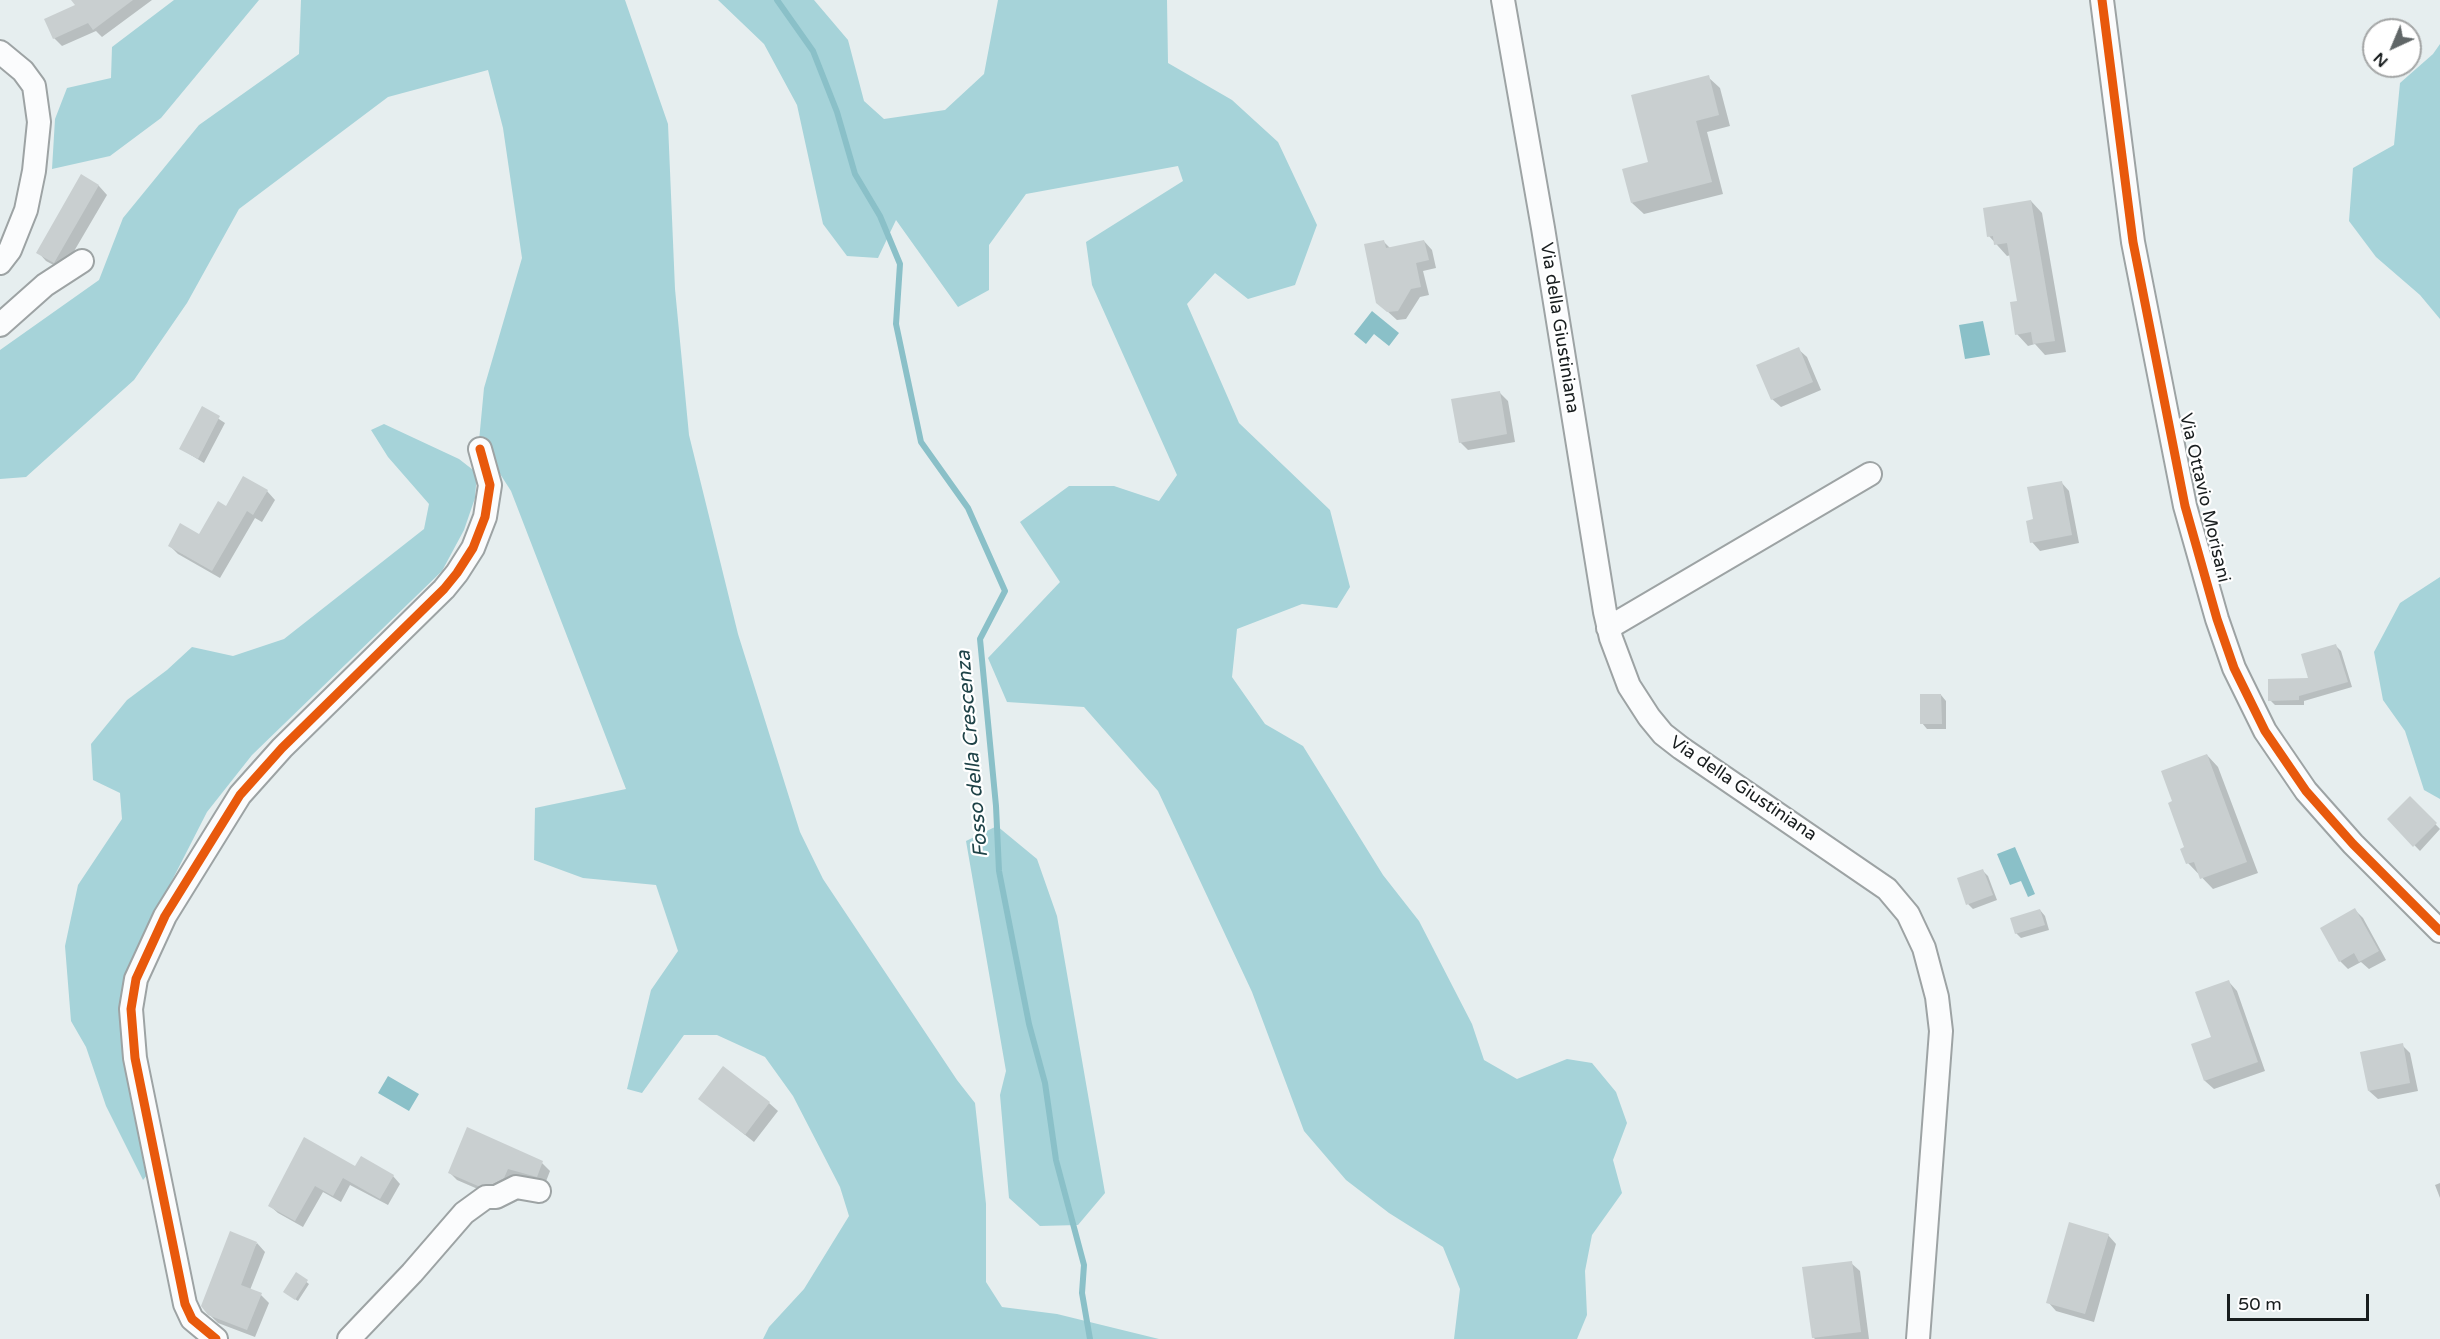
<!DOCTYPE html>
<html>
<head>
<meta charset="utf-8">
<style>
	body { margin:0 }
	#map { position:relative; width:2440px; height:1339px; overflow:hidden; background:#e6eeef; font-family:"Varela Round",sans-serif }
	canvas { display:block }
	.north { position:absolute; left:2362px; top:18px; width:60px; height:60px; box-sizing:border-box; background:#fff; border:2px solid #a3a5a5; border-radius:50%; rotate:224deg; font-size:16px; font-weight:700; line-height:24px; text-align:center; color:#181d1e }
	.north::after { content:''; display:block; margin:auto; width:21px; height:27px; background:#606667; clip-path:polygon(50% 0,100% 100%,50% 72%,0 100%) }
	.scale { position:absolute; left:2227px; top:1294px; width:142px; height:27px; box-sizing:border-box; border:3px solid #181d1e; border-top:0; padding-left:8px; font-size:18px; line-height:21px; white-space:nowrap; color:#181d1e; -webkit-text-stroke:4px #fff; paint-order:stroke }
</style>
</head>
<body>
<div id="map">
<canvas width="2440" height="1339"></canvas>
<div class="north">N</div>
<div class="scale">50 m</div>
</div>
<script>
const ctx = document.querySelector('canvas').getContext('2d');
ctx.lineJoin = 'round';
function fillPath(path, color) {
  ctx.fillStyle = color;
  ctx.fill(path, 'evenodd');
}
function shape(rows) {
  const path = new Path2D();
  for (const r of rows) {
    path.moveTo(r[0], r[1]);
    for (let i = 2; i < r.length; i += 2) path.lineTo(r[i], r[i + 1]);
  }
  return path;
}
function stroke(path, color, width, dash) {
  ctx.strokeStyle = color;
  ctx.lineWidth = width;
  ctx.lineCap = dash ? 'butt' : 'round';
  ctx.setLineDash(dash || []);
  ctx.stroke(path);
}
function write(font, color, halo, rows, align = 'center') {
  ctx.font = font + ' "Varela Round",sans-serif';
  ctx.lineWidth = 4.5;
  ctx.setLineDash([]);
  ctx.textBaseline = 'middle';
  ctx.strokeStyle = halo;
  ctx.fillStyle = color;
  for (const [text, x, y, turn = 0] of rows) {
    ctx.save();
    ctx.translate(x, y);
    ctx.rotate((+turn || 0) * Math.PI / 180);
    ctx.textAlign = isNaN(turn) ? turn : align;
    if (halo) ctx.strokeText(text, 0, 0);
    ctx.fillText(text, 0, 0);
    ctx.restore();
  }
}
fillPath(shape([
	[174,0,259,0,161,118,110,156,52,169,55,119,67,88,111,78,112,47],
	[301,0,625,0,668,124,675,289,689,435,738,634,800,832,823,879,957,1080,975,1103,986,1204,986,1282,1002,1307,1057,1314,1159,1339,763,1339,769,1327,804,1289,849,1216,840,1187,793,1096,765,1057,717,1035,684,1035,642,1093,627,1089,651,990,678,951,656,885,583,878,534,860,535,808,626,789,511,491,479,441,484,388,522,258,503,128,488,70,388,97,239,209,187,303,134,380,26,477,0,479,0,350,99,280,123,218,199,125,299,54],
	[718,0,814,0,848,40,864,101,884,119,945,110,984,74,998,0,1167,0,1168,63,1232,100,1278,142,1317,225,1295,285,1248,299,1215,273,1187,304,1239,423,1330,510,1350,587,1337,608,1302,604,1237,629,1232,677,1265,724,1303,746,1383,875,1419,921,1472,1024,1484,1060,1517,1079,1567,1059,1592,1063,1616,1092,1627,1123,1613,1160,1622,1193,1592,1235,1585,1271,1587,1315,1577,1339,1454,1339,1460,1289,1443,1247,1389,1213,1346,1180,1304,1131,1252,992,1158,791,1084,707,1007,702,988,658,1060,582,1020,522,1069,486,1114,486,1159,501,1177,475,1092,285,1086,242,1183,181,1178,166,1026,194,989,245,989,290,958,307,896,220,878,258,847,256,823,224,797,105,764,44],
	[2440,44,2440,319,2420,295,2376,257,2349,221,2353,168,2394,145,2400,83,2433,54],
	[384,424,459,459,477,473,475,498,464,530,442,571,252,755,207,812,138,947,122,1003,152,1169,143,1180,106,1106,86,1047,71,1021,65,946,78,885,122,819,120,793,93,780,91,744,127,700,167,670,192,647,233,656,284,639,424,529,429,504,388,457,371,430],
	[2440,577,2440,799,2424,790,2405,731,2383,700,2374,652,2400,603],
	[997,826,1037,859,1057,916,1105,1193,1078,1225,1040,1226,1009,1198,1000,1095,1006,1071,966,841]
]), '#a6d3d9');
fillPath(shape([
	[1372,311,1399,333,1389,346,1374,334,1366,344,1354,334],
	[1983,321,1990,355,1965,359,1959,325],
	[2015,847,2035,894,2028,897,2021,881,2010,885,1997,854],
	[388,1076,419,1094,409,1111,378,1093]
]), '#8ac0c8');
fillPath(shape([
	[73,0,152,0,102,37,96,31,62,46,54,38,77,6],
	[1708,77,1720,88,1730,126,1707,132,1723,194,1644,214,1632,203,1650,163],
	[82,176,99,186,107,195,63,270,46,261,38,252],
	[2031,201,2042,213,2066,352,2045,355,2035,344,2028,346,2017,334,2018,302,2011,255,2007,256,1989,236],
	[1424,241,1432,250,1436,268,1423,271,1429,295,1420,297,1406,319,1397,320,1387,311,1384,242,1391,249],
	[1798,349,1807,357,1821,390,1781,407,1772,399],
	[1499,392,1508,401,1515,442,1468,450,1460,442],
	[202,408,225,423,204,463,181,449],
	[2061,482,2069,491,2079,543,2040,551,2032,542],
	[267,491,275,500,262,522,255,518,220,578,178,554,169,545,199,536,227,508],
	[2336,646,2341,651,2352,687,2304,701,2304,705,2275,705,2270,700,2310,680],
	[1941,695,1946,701,1946,729,1927,729,1922,723],
	[2207,755,2218,767,2258,873,2213,889,2188,863,2186,848,2174,802],
	[2410,798,2440,829,2420,851,2389,819],
	[1982,870,1988,876,1997,900,1973,909,1968,904],
	[2040,910,2045,916,2049,930,2021,938,2016,933],
	[2355,910,2363,918,2386,960,2369,969,2361,962,2348,969,2340,961],
	[2229,982,2237,991,2265,1071,2214,1089,2205,1081,2193,1045,2213,1037],
	[2402,1045,2410,1053,2418,1091,2378,1099,2369,1091],
	[700,1099,769,1103,778,1111,754,1142],
	[304,1139,356,1168,393,1176,400,1184,388,1205,350,1185,341,1202,323,1192,303,1227,278,1213,270,1206],
	[542,1163,550,1171,545,1184,487,1193,457,1180,449,1172],
	[2440,1183,2440,1198,2435,1185],
	[2108,1235,2116,1244,2094,1322,2056,1311,2048,1302],
	[257,1243,265,1252,250,1290,261,1295,269,1303,255,1337,218,1323,209,1314],
	[1851,1263,1860,1271,1869,1339,1815,1339,1813,1337],
	[296,1274,309,1284,298,1301,287,1294]
]), '#0003');
stroke(shape([
	[777,0,813,51,837,112,855,174,880,216,900,264,896,324,921,442,968,508,1005,591,980,639,996,806,999,871,1029,1024,1045,1083,1056,1160,1084,1265,1082,1293,1090,1339]
]), '#8ac0c8', 6);
fillPath(shape([
	[71,0,133,0,93,30,88,23,53,39,44,19,75,5],
	[1709,75,1719,115,1696,121,1712,182,1631,203,1622,169,1648,162,1631,95],
	[81,174,99,185,54,263,36,253],
	[2031,200,2055,341,2033,344,2031,332,2015,335,2010,302,2017,301,2007,243,1994,245,1993,236,1987,237,1983,208],
	[1384,240,1386,248,1424,240,1429,260,1416,263,1421,287,1411,289,1398,311,1387,312,1376,303,1364,244],
	[1799,347,1813,382,1771,400,1756,365],
	[1500,391,1507,434,1459,443,1451,399],
	[202,406,220,416,198,459,179,449],
	[243,476,268,490,253,515,247,511,212,571,168,546,180,523,199,534,218,501,226,506],
	[2062,481,2072,535,2030,543,2026,521,2033,519,2027,487],
	[2336,644,2348,682,2299,696,2299,700,2268,701,2268,679,2308,678,2301,654],
	[1920,694,1941,694,1942,724,1920,724],
	[2207,754,2247,862,2200,879,2194,862,2186,864,2180,849,2184,847,2168,803,2172,801,2161,771],
	[2410,796,2437,823,2413,847,2387,819],
	[1983,869,1993,895,1966,905,1957,878],
	[2355,908,2379,951,2359,962,2354,953,2339,962,2320,928],
	[2040,909,2045,925,2015,934,2010,918],
	[2229,980,2258,1062,2204,1081,2191,1044,2211,1037,2195,992],
	[2403,1043,2410,1083,2368,1091,2360,1052],
	[723,1066,770,1102,745,1135,698,1099],
	[467,1127,543,1161,537,1177,508,1169,504,1178,493,1184,478,1186,448,1173],
	[304,1137,355,1166,361,1156,394,1175,380,1199,343,1178,333,1196,315,1186,295,1221,268,1206],
	[2069,1222,2109,1234,2085,1314,2046,1303],
	[230,1231,257,1242,241,1285,262,1293,247,1330,208,1315,201,1306],
	[1852,1261,1861,1332,1812,1338,1802,1267],
	[296,1272,308,1280,295,1300,283,1292]
]), '#c9cfd0');
const minor = shape([
	[1503,0,1543,228,1605,612,1611,638,1629,686,1649,717,1663,734,1681,748,1887,889,1908,914,1924,948,1937,997,1941,1031,1918,1339],
	[2102,0,2133,242,2185,506,2217,619,2234,668,2265,731,2306,791,2353,844,2440,931],
	[0,52,23,71,34,86,39,122,34,171,26,210,10,250,0,263],
	[0,325,45,285,82,261],
	[1608,628,1870,474],
	[216,1339,192,1319,185,1304,135,1058,131,1009,136,979,165,916,240,795,282,748,444,589,457,573,473,548,485,517,490,485,480,449],
	[349,1339,412,1273,464,1213,486,1197,496,1197,516,1187,539,1191]
]);
stroke(minor, '#9da3a4', 26);
stroke(minor, '#fbfcfd', 22);
stroke(shape([
	[2102,0,2133,242,2185,506,2217,619,2234,668,2265,731,2306,791,2353,844,2440,931],
	[216,1339,192,1319,185,1304,135,1058,131,1009,136,979,165,916,240,795,282,748,444,589,457,573,473,548,485,517,490,485,480,449]
]), '#e8590c', 9);
write('18px', '#181d1e', '#fff', [
	["Via della Giustiniana",1559,328,81],
	["Via Ottavio Morisani",2204,498,77],
	["Via della Giustiniana",1743,789,34]
]);
write('italic 20px', '#1e4247', '#fff', [
	["Fosso della Crescenza",973,754,-95]
]);
</script>
</body>
</html>
